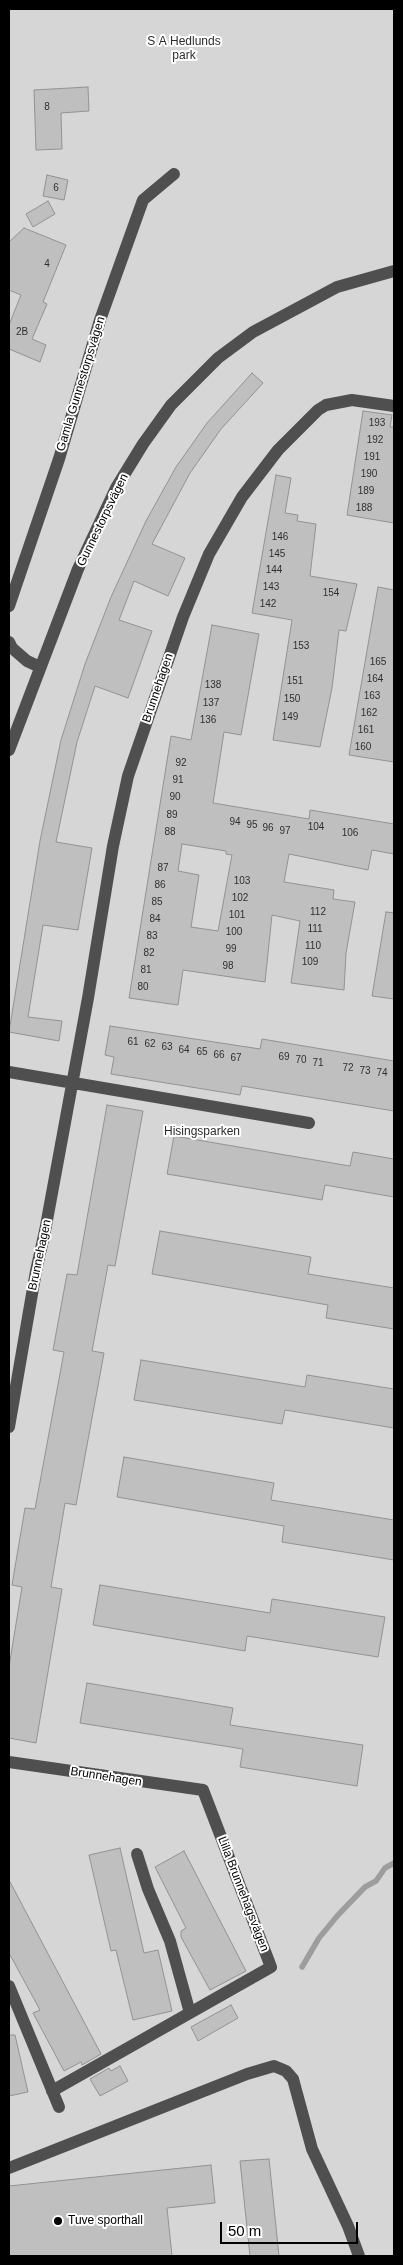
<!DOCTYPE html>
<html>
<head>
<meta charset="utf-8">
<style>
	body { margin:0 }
	#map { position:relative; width:403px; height:2265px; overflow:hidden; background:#fff; font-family:Arial,sans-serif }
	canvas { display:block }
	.frame { position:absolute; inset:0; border:10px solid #000; pointer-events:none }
	.scale { position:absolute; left:220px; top:2222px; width:138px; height:22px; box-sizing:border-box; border:2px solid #000; border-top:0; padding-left:6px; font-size:15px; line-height:18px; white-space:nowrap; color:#000; -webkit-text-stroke:4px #fff; paint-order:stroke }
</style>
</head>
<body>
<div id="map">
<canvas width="403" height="2265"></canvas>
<div class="frame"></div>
<div class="scale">50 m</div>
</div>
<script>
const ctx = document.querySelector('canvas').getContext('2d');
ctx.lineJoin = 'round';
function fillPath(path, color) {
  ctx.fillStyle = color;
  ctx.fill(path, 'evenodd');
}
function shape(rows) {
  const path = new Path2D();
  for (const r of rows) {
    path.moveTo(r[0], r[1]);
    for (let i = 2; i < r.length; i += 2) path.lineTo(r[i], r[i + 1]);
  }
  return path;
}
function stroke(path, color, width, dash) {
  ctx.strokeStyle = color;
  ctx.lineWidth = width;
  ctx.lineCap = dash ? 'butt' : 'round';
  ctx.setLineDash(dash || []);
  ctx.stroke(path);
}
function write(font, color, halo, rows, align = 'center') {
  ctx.font = font + ' Arial,sans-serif';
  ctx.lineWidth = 4;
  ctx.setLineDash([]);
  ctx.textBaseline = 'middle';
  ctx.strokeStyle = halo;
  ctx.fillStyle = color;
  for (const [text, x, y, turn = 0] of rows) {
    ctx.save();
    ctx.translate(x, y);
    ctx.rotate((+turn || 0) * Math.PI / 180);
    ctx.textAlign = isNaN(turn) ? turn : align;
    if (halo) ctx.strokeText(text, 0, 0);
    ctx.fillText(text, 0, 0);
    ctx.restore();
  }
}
fillPath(shape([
	[9,9,394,9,394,2256,9,2256]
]), '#d6d6d6');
stroke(shape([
	[302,1967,319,1938,338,1915,365,1887,376,1881,385,1868,394,1863]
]), '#9d9d9d', 5.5);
const building = shape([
	[88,87,89,111,61,113,62,149,36,150,34,90,88,87],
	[47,175,68,180,64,200,43,196,47,175],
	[48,201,55,214,33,227,26,214,48,201],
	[24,228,66,245,43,302,47,304,32,339,46,345,40,362,9,349,9,325,21,295,9,290,9,242,24,228],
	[252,373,263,383,221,429,190,473,152,544,185,558,168,596,134,581,119,620,152,631,128,698,95,686,77,742,56,842,92,848,78,930,43,925,28,1017,62,1021,59,1041,9,1032,40,841,61,740,85,664,111,597,146,521,176,467,207,423,252,373],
	[363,411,392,415,390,427,394,427,394,523,347,515,363,411],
	[276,475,291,478,285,513,298,515,297,521,316,524,310,576,357,584,346,631,339,630,332,688,320,747,273,740,292,620,252,613,276,475],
	[378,587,394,590,394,762,349,755,378,587],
	[212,625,259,634,241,735,224,732,213,803,309,819,310,810,394,824,394,854,372,850,368,870,289,854,284,882,334,890,333,899,355,902,346,953,344,990,291,983,300,921,272,915,265,982,183,970,178,1005,129,998,171,736,191,740,212,625],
	[182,844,226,851,226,854,232,855,218,931,191,927,199,875,178,871,182,844],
	[386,912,394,913,394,999,372,996,386,912],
	[110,1026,260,1049,262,1039,394,1061,394,1111,242,1086,240,1095,111,1074,114,1057,105,1055,110,1026],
	[107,1105,143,1111,115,1266,108,1265,92,1351,104,1353,76,1505,65,1503,51,1587,62,1589,36,1743,9,1738,9,1667,22,1587,12,1585,25,1508,35,1509,64,1352,53,1350,67,1274,77,1275,107,1105],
	[174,1136,350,1166,353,1152,394,1159,394,1197,325,1185,322,1200,167,1174,174,1136],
	[160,1231,311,1257,308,1274,394,1288,394,1329,326,1318,328,1305,152,1274,160,1231],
	[141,1360,305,1387,307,1375,394,1389,394,1428,285,1410,282,1424,134,1400,141,1360],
	[124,1457,274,1483,271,1500,394,1520,394,1560,282,1542,284,1526,117,1497,124,1457],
	[100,1585,270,1613,272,1599,385,1617,378,1657,247,1636,245,1651,93,1625,100,1585],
	[87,1683,233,1708,230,1725,363,1745,357,1786,240,1767,243,1749,80,1723,87,1683],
	[120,1848,144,1953,158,1950,172,2011,133,2020,116,1950,111,1951,89,1855,120,1848],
	[184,1851,246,1971,210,1990,181,1937,181,1931,186,1928,155,1867,184,1851],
	[9,1880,101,2054,82,2065,81,2062,64,2071,33,2013,40,2010,9,1953,9,1880],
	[231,2005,238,2018,198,2041,191,2027,231,2005],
	[9,2035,15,2035,28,2092,9,2096,9,2035],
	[120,2066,128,2081,100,2096,90,2079,109,2068,111,2071,120,2066],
	[269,2159,279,2256,250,2256,240,2161,269,2159],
	[211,2165,215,2203,167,2208,172,2256,9,2256,9,2186,211,2165]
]);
fillPath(building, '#bfbfbf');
stroke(building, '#939393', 1);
stroke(shape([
	[9,606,59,459,100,320,143,200,174,174],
	[9,642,12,648,27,661,40,667],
	[9,750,78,569,116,488,143,444,171,405,218,358,253,332,337,287,394,271],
	[9,1072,309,1123],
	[9,1427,36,1271,45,1231,88,998,113,846,128,776,183,617,209,554,242,497,278,450,318,410,326,405,352,400,394,406],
	[9,1762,203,1790,271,1967,52,2091],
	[137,1854,148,1889,170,1941,190,2013],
	[9,1986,59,2107],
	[9,2168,247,2074,274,2066,286,2071,293,2079,312,2149,348,2226,359,2256]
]), '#4f4f4f', 12);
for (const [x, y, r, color] of [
	[58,2221,5,"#000"]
]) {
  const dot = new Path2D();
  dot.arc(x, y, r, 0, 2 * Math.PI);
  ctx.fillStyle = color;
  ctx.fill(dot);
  stroke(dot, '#fff', 2);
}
write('10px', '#303030', null, [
	["8",47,107],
	["6",56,188],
	["4",47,264],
	["2B",22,332],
	["193",377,423],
	["192",375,440],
	["191",372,457],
	["190",369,474],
	["189",366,491],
	["188",364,508],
	["146",280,537],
	["145",277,554],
	["144",274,570],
	["143",271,587],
	["154",331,593],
	["142",268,604],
	["153",301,646],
	["165",378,662],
	["164",375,679],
	["151",295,681],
	["138",213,685],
	["163",372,696],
	["150",292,699],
	["137",211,703],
	["162",369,713],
	["149",290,717],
	["136",208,720],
	["161",366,730],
	["160",363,747],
	["92",181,763],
	["91",178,780],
	["90",175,797],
	["89",172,815],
	["94",235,822],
	["95",252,825],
	["104",316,827],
	["96",268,828],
	["97",285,831],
	["88",170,832],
	["106",350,833],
	["87",163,868],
	["103",242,881],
	["86",160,885],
	["102",240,898],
	["85",157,902],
	["112",318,912],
	["101",237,915],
	["84",155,919],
	["111",315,929],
	["100",234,932],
	["83",152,936],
	["110",313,946],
	["99",231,949],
	["82",149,953],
	["109",310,962],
	["98",228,966],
	["81",146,970],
	["80",143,987],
	["61",133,1042],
	["62",150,1044],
	["63",167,1047],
	["64",184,1050],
	["65",202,1052],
	["66",219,1055],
	["69",284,1057],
	["67",236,1058],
	["70",301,1060],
	["71",318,1063],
	["72",348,1068],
	["73",365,1071],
	["74",382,1073]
]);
write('12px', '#2d2d2d', '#fff', [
	["S A Hedlunds",184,42],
	["park",184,56],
	["Hisingsparken",202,1132]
]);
write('12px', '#000', '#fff', [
	["Gamla Gunnestorpsvägen",81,384,-73],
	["Gunnestorpsvägen",103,520,-64],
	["Brunnehagen",158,688,-71],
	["Brunnehagen",40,1255,-78],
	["Brunnehagen",106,1777,9],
	["Lilla Brunnehagsvägen",243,1894,69]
]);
write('12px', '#000', '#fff', [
	["Tuve sporthall",68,2221]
], 'left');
</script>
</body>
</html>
